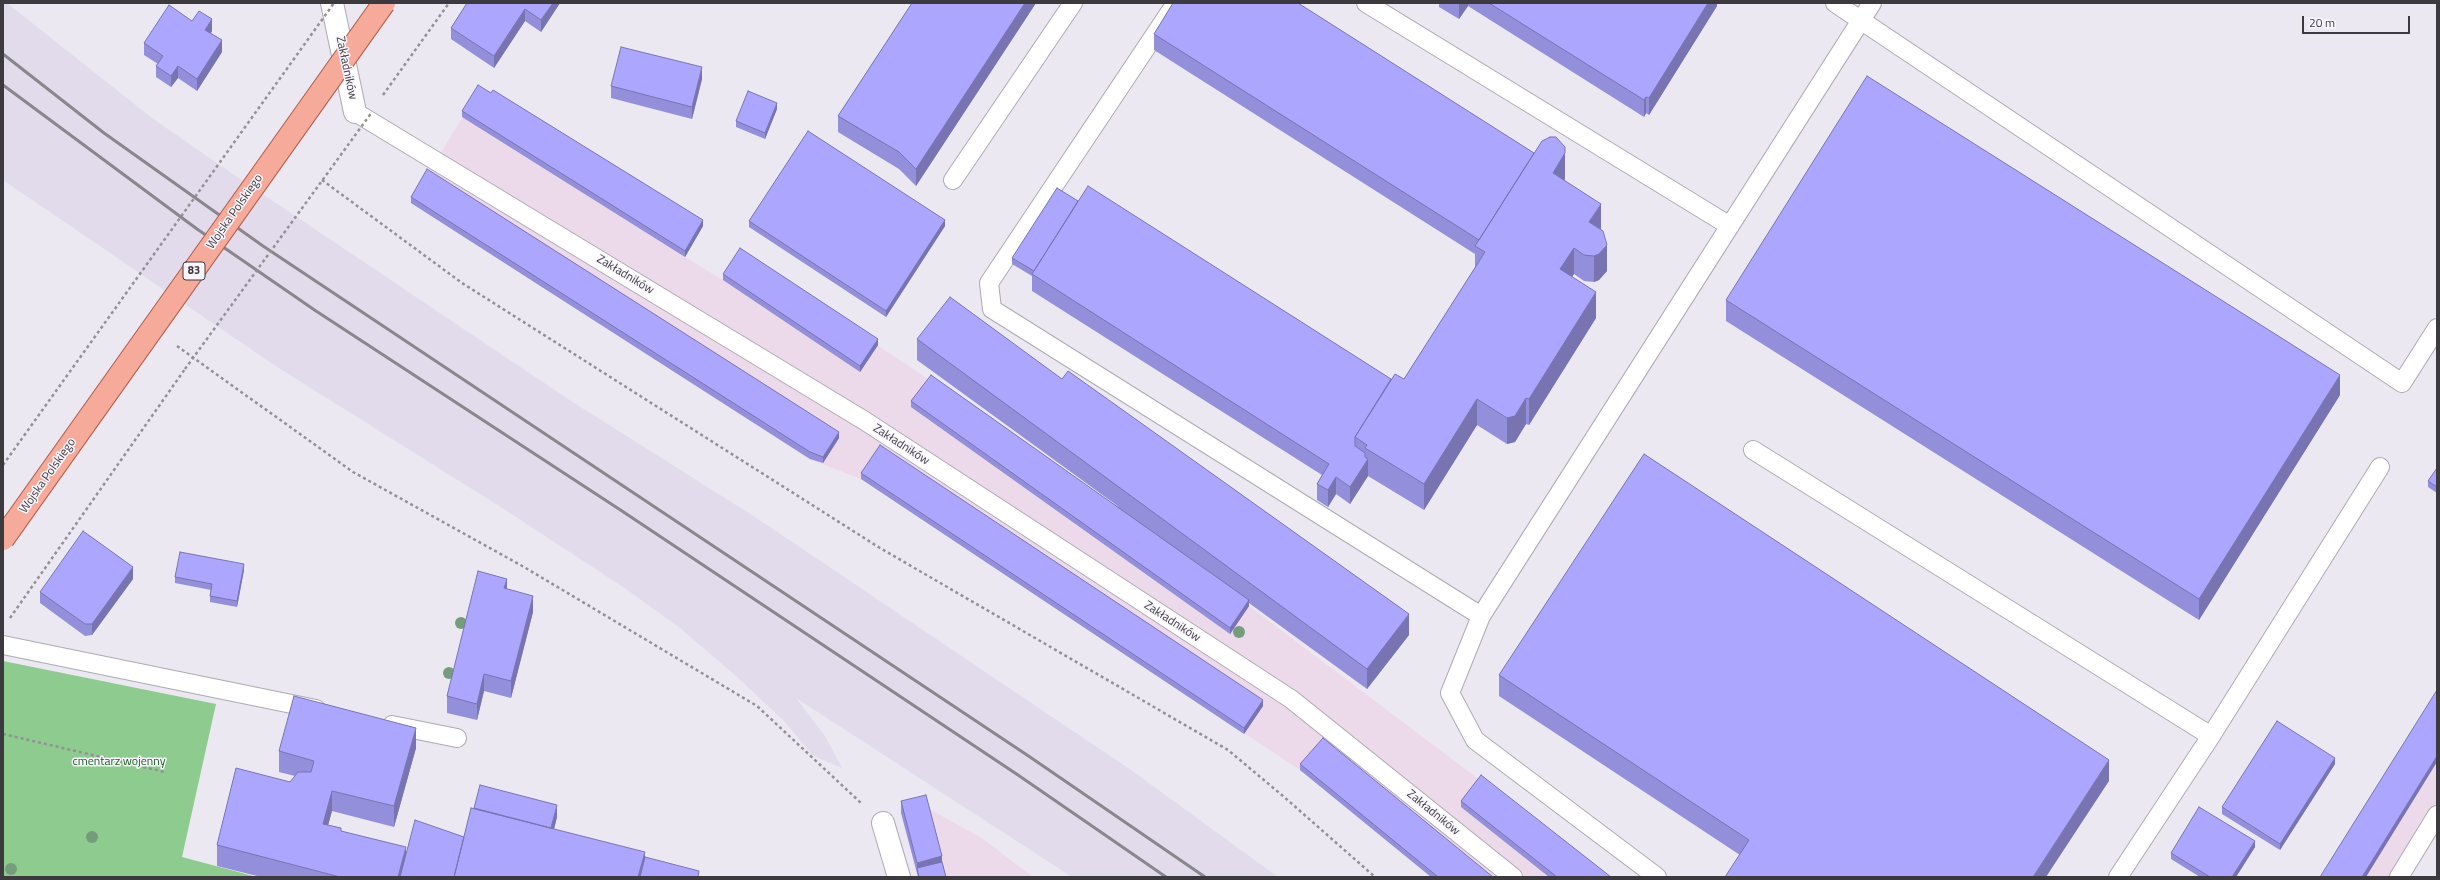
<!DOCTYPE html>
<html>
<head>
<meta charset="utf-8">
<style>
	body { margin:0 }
	#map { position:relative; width:2440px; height:880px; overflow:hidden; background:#ece8f2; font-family:"Titillium Web",sans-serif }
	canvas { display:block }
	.frame { position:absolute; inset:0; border:4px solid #3c3a3e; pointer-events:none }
	.scale { position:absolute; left:2302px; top:16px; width:108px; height:18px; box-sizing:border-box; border:2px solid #3c3a3e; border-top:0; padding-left:5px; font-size:12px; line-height:14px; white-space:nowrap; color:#3c3a3e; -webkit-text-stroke:3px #f9f6fe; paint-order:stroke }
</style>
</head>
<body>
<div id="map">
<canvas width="2440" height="880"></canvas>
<div class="frame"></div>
<div class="scale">20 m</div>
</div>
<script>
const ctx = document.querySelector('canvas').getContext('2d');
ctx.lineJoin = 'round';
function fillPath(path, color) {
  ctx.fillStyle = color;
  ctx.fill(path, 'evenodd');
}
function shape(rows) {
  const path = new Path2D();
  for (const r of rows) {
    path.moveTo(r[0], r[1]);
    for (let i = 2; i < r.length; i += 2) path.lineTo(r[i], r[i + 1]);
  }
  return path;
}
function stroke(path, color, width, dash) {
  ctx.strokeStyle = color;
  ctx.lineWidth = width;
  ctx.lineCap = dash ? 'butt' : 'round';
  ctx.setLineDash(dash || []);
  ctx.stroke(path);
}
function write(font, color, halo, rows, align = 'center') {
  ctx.font = font + ' "Titillium Web",sans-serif';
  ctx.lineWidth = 3;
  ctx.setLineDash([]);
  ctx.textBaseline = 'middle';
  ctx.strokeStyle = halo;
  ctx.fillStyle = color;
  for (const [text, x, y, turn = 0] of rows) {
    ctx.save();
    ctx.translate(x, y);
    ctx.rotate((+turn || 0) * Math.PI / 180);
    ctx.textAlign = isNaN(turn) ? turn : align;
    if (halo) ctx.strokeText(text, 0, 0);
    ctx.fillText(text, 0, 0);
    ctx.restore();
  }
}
fillPath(shape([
	[478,91,493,96,703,226,685,257,723,280,740,254,931,381,1249,606,1481,781,1603,877,1431,877,1300,770,861,479,809,459,411,203],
	[2437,696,2437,802,2390,877,2324,877],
	[926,807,983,839,1033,877,918,877,901,813]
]), '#ecd9ea');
fillPath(shape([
	[3,3,7,3,152,118,243,181,571,401,755,517,1131,770,1278,877,1072,877,796,698,825,736,842,768,812,755,786,723,736,676,680,628,626,589,507,511,274,365,3,180]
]), '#e1dbec');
fillPath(shape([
	[3,661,216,704,182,857,257,877,3,877]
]), '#8ecb8e');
const service = shape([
	[1176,3,989,283,992,309,1481,616,1872,3],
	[1366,3,1730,226],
	[1835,3,2402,383,2437,328],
	[355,112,865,421,1291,699,1513,877],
	[953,180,1073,3],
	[1753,450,2211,736],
	[1481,616,1450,693,1475,740,1657,877],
	[3,645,316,709],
	[392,725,457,738],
	[2118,877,2211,736,2380,467],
	[2399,877,2437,815]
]);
const minor = shape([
	[332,3,355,112],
	[883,823,899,877]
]);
stroke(service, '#adaab3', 20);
stroke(minor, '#adaab3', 24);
stroke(shape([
	[383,95,449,3],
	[322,180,462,283,880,548,1228,750,1283,796,1375,877],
	[177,346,353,472,524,567,757,706,861,803],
	[10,618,185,369],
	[3,734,165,772]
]), '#939097', 2.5, [3, 3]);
stroke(service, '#fff', 18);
stroke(minor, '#fff', 22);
stroke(shape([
	[3,54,104,133,263,246,1030,757,1205,877],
	[3,85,197,229,316,311,622,511,1018,775,1166,877]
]), '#89868c', 3);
const primaryBridge = shape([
	[3,539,384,3]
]);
stroke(primaryBridge, '#b15e4e', 24, []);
stroke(shape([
	[185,369,372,112],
	[3,465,334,3]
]), '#939097', 2.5, [3, 3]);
stroke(primaryBridge, '#f6aa9a', 22);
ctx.fillStyle = '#759d7c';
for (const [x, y] of [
	[461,623],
	[1239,632],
	[449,673],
	[92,837],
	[11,869]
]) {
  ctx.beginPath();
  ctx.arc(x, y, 6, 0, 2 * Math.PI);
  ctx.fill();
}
fillPath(shape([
	[467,3,560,3,541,32,525,21,494,68,451,39,451,28],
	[912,3,1036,3,916,186,899,169,838,132,838,116],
	[1439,3,1717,3,1717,6,1649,115,1646,113,1644,117,1468,6,1459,19,1439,7],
	[192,21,212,31,211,33,222,52,197,91,178,78,171,87,156,77,156,66,158,64,144,55,144,43],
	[1154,34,1565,179,1564,180,1601,229,1607,271,1599,280,1594,282,1584,281,1574,274,1572,276,1596,318,1529,425,1526,424,1515,442,1507,444,1477,425,1424,510,1368,476,1350,504,1336,494,1328,507,1317,500,1317,484,1322,475,1032,291,1032,276,1012,264,1012,258,1078,201,1391,379,1404,379,1475,268,1475,254,1154,50],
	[702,79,692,119,611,98,611,86],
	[777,109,765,139,736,127,736,121],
	[462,111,703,226,685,257,462,117],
	[411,197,839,438,823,463,810,459,411,203],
	[749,221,945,226,886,317,749,227],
	[723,274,878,345,860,372,723,280],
	[1726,300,2340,395,2199,620,1726,321],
	[917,339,1062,379,1409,635,1367,689,1249,603,1249,606,1230,634,911,407,911,401,1119,507,917,360],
	[2437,468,2437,493,2428,487,2428,481],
	[861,473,1263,706,1244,734,861,479],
	[244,570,237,607,210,602,210,596,211,590,175,583,175,577],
	[133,579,92,635,85,636,40,603,40,592],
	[507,589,533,612,511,698,484,691,477,720,447,713,447,696],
	[1499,675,2109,781,1740,855,1499,696],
	[416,748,394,827,332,811,328,825,341,831,406,855,464,837,474,808,557,817,554,829,645,857,700,877,261,877,217,866,217,845,290,782,295,776,279,772,279,751],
	[1300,764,1493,877,1431,877,1300,770],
	[2335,764,2280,850,2222,814,2222,807],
	[901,801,942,856,942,862,946,877,918,877,901,813],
	[1461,801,1611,877,1549,877,1461,807],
	[2255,847,2236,877,2200,877,2171,859,2171,853]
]), '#948fda');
fillPath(shape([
	[553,3,560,3,541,32,541,20],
	[1025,3,1036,3,916,186,916,169],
	[1459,3,1468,3,1468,6,1459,19],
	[1708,3,1717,3,1717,6,1649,115,1649,98],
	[525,9,525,21,494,68,494,56],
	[212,19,212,31,205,42,205,30],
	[222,40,222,52,197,91,197,79],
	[178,66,178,78,171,87,171,76],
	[702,67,702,79,692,119,692,107],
	[1646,97,1646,113,1644,117,1644,100],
	[777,103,777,109,765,139,765,133],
	[1565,147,1565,179,1553,199,1553,173],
	[1601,204,1601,229,1589,222],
	[703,220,703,226,685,257,685,251],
	[945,220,945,226,886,317,886,311],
	[1607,245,1607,271,1599,280,1594,282,1594,256],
	[1574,248,1574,274,1560,295,1560,269],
	[1596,292,1596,318,1529,425,1529,399],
	[878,339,878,345,860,372,860,366],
	[2340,375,2340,395,2199,620,2199,599],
	[1526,398,1526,424,1515,442,1507,444,1507,418],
	[1477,399,1477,425,1424,510,1424,484],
	[839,432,839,438,823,463,823,457],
	[1368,459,1368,476,1350,504,1350,487],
	[1336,477,1336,494,1328,507,1328,490],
	[244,564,244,570,237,607,237,601],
	[133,567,133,579,92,635,92,624],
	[507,579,507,595,504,588],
	[533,596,533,612,511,698,511,681],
	[1249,600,1249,606,1230,634,1230,628],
	[1409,614,1409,635,1367,689,1367,669],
	[484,674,484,691,477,720,477,704],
	[1263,700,1263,706,1244,734,1244,728],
	[416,728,416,748,394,827,394,806],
	[2437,756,2437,762,2366,877,2362,877],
	[2335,758,2335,764,2280,850,2280,844],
	[2109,760,2109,781,2046,877,2033,877],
	[332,791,332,811,323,844,323,824],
	[557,805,557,817,550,845,550,833],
	[2255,841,2255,847,2236,877,2232,877],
	[406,847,406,868,403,877,398,877],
	[645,852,645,869,643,877,638,877],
	[942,856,942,868,917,868,917,863]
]), '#7874b2');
const building = shape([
	[467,3,553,3,541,20,525,9,494,56,451,28,467,3],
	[912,3,1025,3,916,169,899,152,838,116,912,3],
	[1173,3,1298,3,1534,153,1479,240,1154,34,1173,3],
	[1489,3,1708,3,1649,98,1646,97,1644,100,1489,3],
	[169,5,192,21,199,11,212,19,205,30,222,40,197,79,178,66,171,76,156,66,163,56,144,43,169,5],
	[621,47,702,67,692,107,611,86,621,47],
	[1867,76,2340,375,2199,599,1726,300,1867,76],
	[478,85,491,93,493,90,703,220,685,251,462,111,478,85],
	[748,91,777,103,765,133,736,121,748,91],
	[808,131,945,220,886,311,749,221,808,131],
	[1550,137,1556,137,1565,147,1565,153,1553,173,1601,204,1589,222,1603,231,1607,245,1599,254,1594,256,1584,255,1574,248,1560,269,1596,292,1529,399,1526,398,1515,416,1507,418,1477,399,1424,484,1365,448,1367,445,1355,437,1395,374,1404,379,1485,252,1475,246,1542,141,1550,137],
	[427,169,839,432,823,457,810,452,411,197,427,169],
	[1088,186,1391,379,1355,437,1355,446,1365,453,1365,457,1368,459,1350,487,1336,477,1328,490,1317,484,1329,464,1032,274,1088,186],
	[1057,188,1078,201,1034,271,1012,258,1057,188],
	[740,248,878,339,860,366,723,274,740,248],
	[950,297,1062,379,1068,371,1409,614,1367,669,917,339,950,297],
	[931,375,1249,600,1230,628,911,401,931,375],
	[880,445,1263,700,1244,728,861,473,880,445],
	[1644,454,2109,760,2033,877,1725,877,1749,840,1499,675,1644,454],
	[2437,468,2437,487,2428,481,2437,468],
	[83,531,133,567,92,624,85,624,40,592,83,531],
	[180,552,244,564,237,601,210,596,212,584,175,577,180,552],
	[478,571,507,579,504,588,533,596,511,681,484,674,477,704,447,696,478,571],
	[2437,690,2437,756,2362,877,2320,877,2437,690],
	[294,696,416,728,394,806,332,791,323,824,341,828,341,831,406,847,398,877,340,877,217,845,236,768,290,782,298,772,311,772,314,761,279,751,294,696],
	[2277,721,2335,758,2280,844,2222,807,2277,721],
	[1323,738,1493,877,1438,877,1300,764,1323,738],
	[1481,775,1611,877,1557,877,1461,801,1481,775],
	[480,785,557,805,551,828,474,808,480,785],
	[926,795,942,856,917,863,901,801,926,795],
	[2199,807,2255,841,2232,877,2210,877,2171,853,2199,807],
	[471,808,645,852,638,877,454,877,471,808],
	[415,820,464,837,454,877,400,877,415,820],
	[645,857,699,871,698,877,640,877,645,857],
	[942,862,946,877,919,877,917,868,942,862]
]);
fillPath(building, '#aca6fe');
stroke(building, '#7874b2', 1);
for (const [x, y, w] of [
	[194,271,22]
]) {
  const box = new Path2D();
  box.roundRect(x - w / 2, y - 9, w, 18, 3);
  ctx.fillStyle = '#f9f6fe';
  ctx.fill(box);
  stroke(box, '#3c3a3e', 1);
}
write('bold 11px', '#3c3a3e', null, [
	["83",194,271]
]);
write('12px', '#3c3a3e', '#f9f6fe', [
	["Zakładników",346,68,78],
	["Wojska Polskiego",235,212,-55],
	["Zakładników",625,275,31],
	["Zakładników",901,445,33],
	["Wojska Polskiego",48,476,-55],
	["Zakładników",1172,622,33],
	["Zakładników",1433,813,39]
]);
write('12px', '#135f1b', '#f9f6fe', [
	["cmentarz wojenny",119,762]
]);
</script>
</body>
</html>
